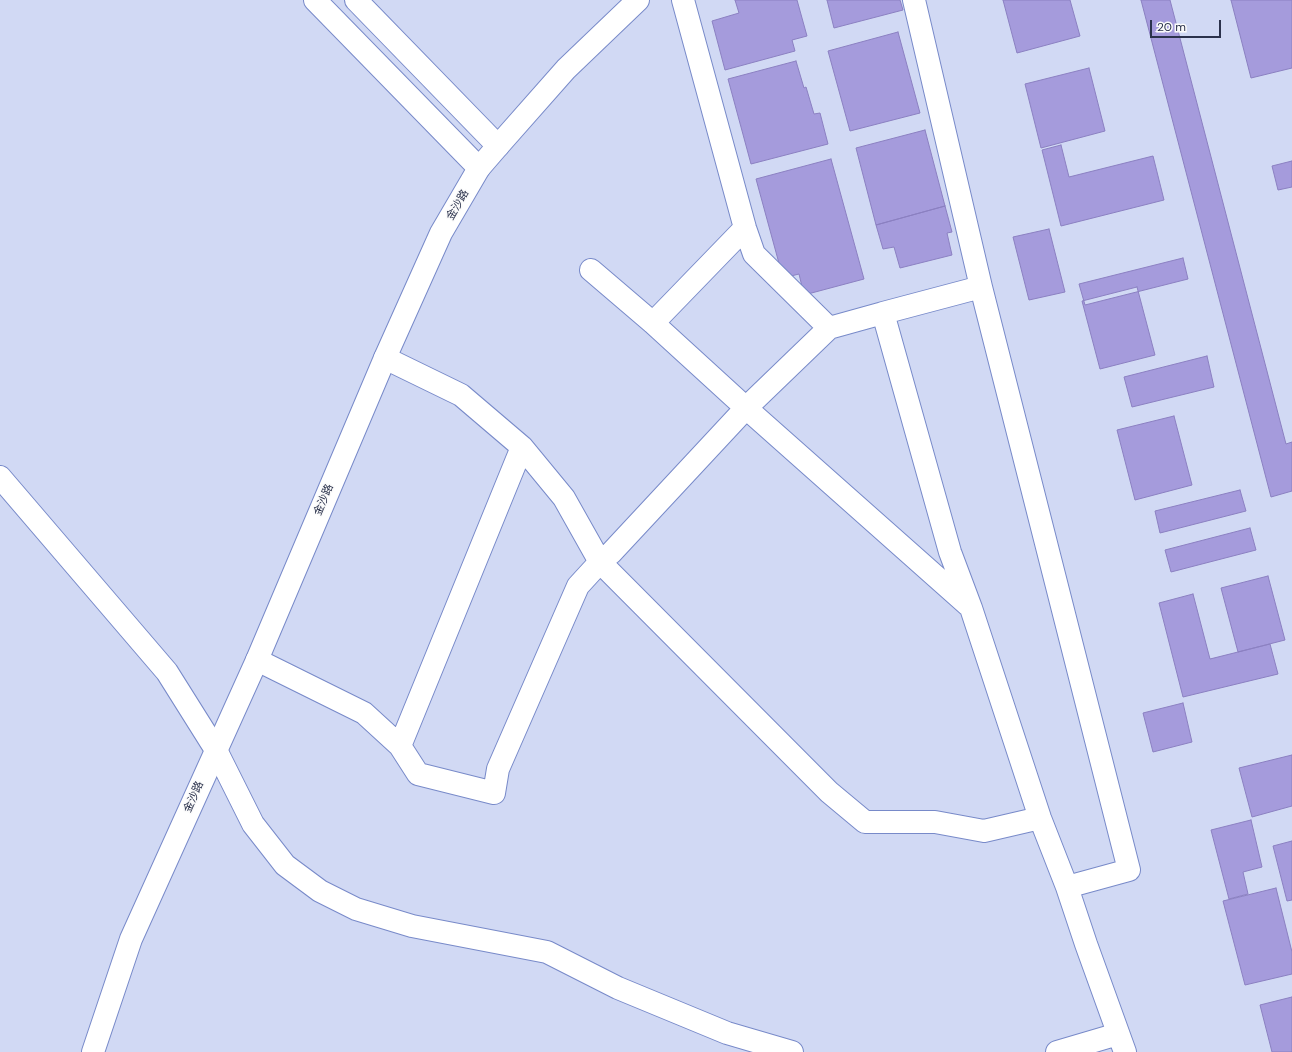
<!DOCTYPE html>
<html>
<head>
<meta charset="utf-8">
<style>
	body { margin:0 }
	#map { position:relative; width:1292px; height:1052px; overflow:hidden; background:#d1d9f4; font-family:"DM Sans",sans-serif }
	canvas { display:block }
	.scale { position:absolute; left:1150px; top:20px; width:71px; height:18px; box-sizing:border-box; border:2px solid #2b324c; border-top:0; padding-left:5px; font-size:12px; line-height:14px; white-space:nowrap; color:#2b324c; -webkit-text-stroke:3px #fbfbfb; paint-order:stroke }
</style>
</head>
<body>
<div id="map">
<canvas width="1292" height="1052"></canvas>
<div class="scale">20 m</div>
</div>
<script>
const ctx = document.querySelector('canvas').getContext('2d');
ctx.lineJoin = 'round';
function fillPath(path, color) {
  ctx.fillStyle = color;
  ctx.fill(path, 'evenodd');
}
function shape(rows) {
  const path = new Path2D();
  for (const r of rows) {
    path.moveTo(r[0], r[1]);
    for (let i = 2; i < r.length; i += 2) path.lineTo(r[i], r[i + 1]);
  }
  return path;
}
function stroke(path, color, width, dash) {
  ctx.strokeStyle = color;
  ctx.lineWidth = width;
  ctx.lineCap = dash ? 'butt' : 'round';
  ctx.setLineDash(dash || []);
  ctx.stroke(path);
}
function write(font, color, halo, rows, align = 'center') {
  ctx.font = font + ' "DM Sans","Noto Sans SC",sans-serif';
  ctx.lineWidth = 3;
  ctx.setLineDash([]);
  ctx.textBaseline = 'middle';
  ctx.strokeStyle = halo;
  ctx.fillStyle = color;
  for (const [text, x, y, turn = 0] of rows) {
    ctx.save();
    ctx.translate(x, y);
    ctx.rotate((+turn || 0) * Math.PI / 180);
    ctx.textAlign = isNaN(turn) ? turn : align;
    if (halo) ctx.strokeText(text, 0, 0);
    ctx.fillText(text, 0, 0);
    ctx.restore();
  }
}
const building = shape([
	[735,0,797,0,807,36,792,40,795,51,725,70,712,21,739,13,735,0],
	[827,0,900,0,903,10,834,28,827,0],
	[1003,0,1070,0,1080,36,1017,53,1003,0],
	[1141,0,1170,0,1286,444,1292,442,1292,491,1271,497,1141,0],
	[1231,0,1292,0,1292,68,1251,78,1231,0],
	[898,32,920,113,850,131,828,51,898,32],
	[796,61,804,88,806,87,814,114,820,113,828,144,751,164,728,79,796,61],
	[1089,68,1105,131,1041,148,1025,84,1089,68],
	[925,130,945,206,876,225,856,148,925,130],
	[1061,145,1069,177,1153,156,1164,200,1061,226,1042,150,1061,145],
	[831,159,864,279,804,295,799,274,783,278,756,179,831,159],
	[1292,161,1292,187,1278,190,1272,166,1292,161],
	[945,206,952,232,947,233,952,255,900,268,894,247,883,249,876,225,945,206],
	[1049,229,1065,292,1029,300,1013,237,1049,229],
	[1183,258,1188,279,1085,305,1079,284,1183,258],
	[1137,287,1155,355,1100,369,1082,301,1137,287],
	[1207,356,1214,387,1132,407,1124,377,1207,356],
	[1174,416,1192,485,1135,500,1117,430,1174,416],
	[1240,490,1246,511,1160,533,1155,511,1240,490],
	[1250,528,1256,550,1171,572,1165,550,1250,528],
	[1268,576,1285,640,1238,652,1221,588,1268,576],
	[1193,594,1210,659,1270,644,1278,674,1183,697,1159,603,1193,594],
	[1183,703,1192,742,1153,752,1143,713,1183,703],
	[1292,755,1292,806,1252,817,1239,768,1292,755],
	[1251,820,1262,867,1243,872,1248,894,1229,899,1211,830,1251,820],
	[1292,841,1292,900,1287,901,1273,846,1292,841],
	[1276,888,1292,952,1292,974,1245,985,1223,901,1276,888],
	[1292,997,1292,1052,1272,1052,1260,1005,1292,997]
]);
fillPath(building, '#a59bdc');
stroke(building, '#8b80c1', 1);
const minor = shape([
	[315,0,479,168],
	[356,0,498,146],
	[683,0,745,228,754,254,829,328,883,313,950,552,971,608,1040,818,1067,887,1086,944,1125,1052],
	[914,0,981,287,1129,870,1067,887],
	[745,228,653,323,746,408,968,605],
	[591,270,653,323],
	[883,313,981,287],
	[385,358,461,395,522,447,564,498,600,562,829,792,865,822,935,822,984,831,1040,818],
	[0,477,167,672,216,750,253,824,285,865,320,891,356,909,412,926,547,952,618,988,727,1033,792,1052],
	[257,660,364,713,400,746,418,774,494,793,498,769,578,586,600,562,611,553,746,408,829,328],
	[400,746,522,447],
	[1057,1052,1118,1034]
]);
const major = shape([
	[93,1052,131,939,257,660,385,358,441,233,479,168,498,146,566,69,638,0]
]);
stroke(minor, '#788ac9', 24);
stroke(major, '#788ac9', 24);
stroke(minor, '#fff', 22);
stroke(major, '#fff', 22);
write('11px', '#2b324c', '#fbfbfb', [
	["金沙路",458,205,-60],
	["金沙路",324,500,-67],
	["金沙路",194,797,-66]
]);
</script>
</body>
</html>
